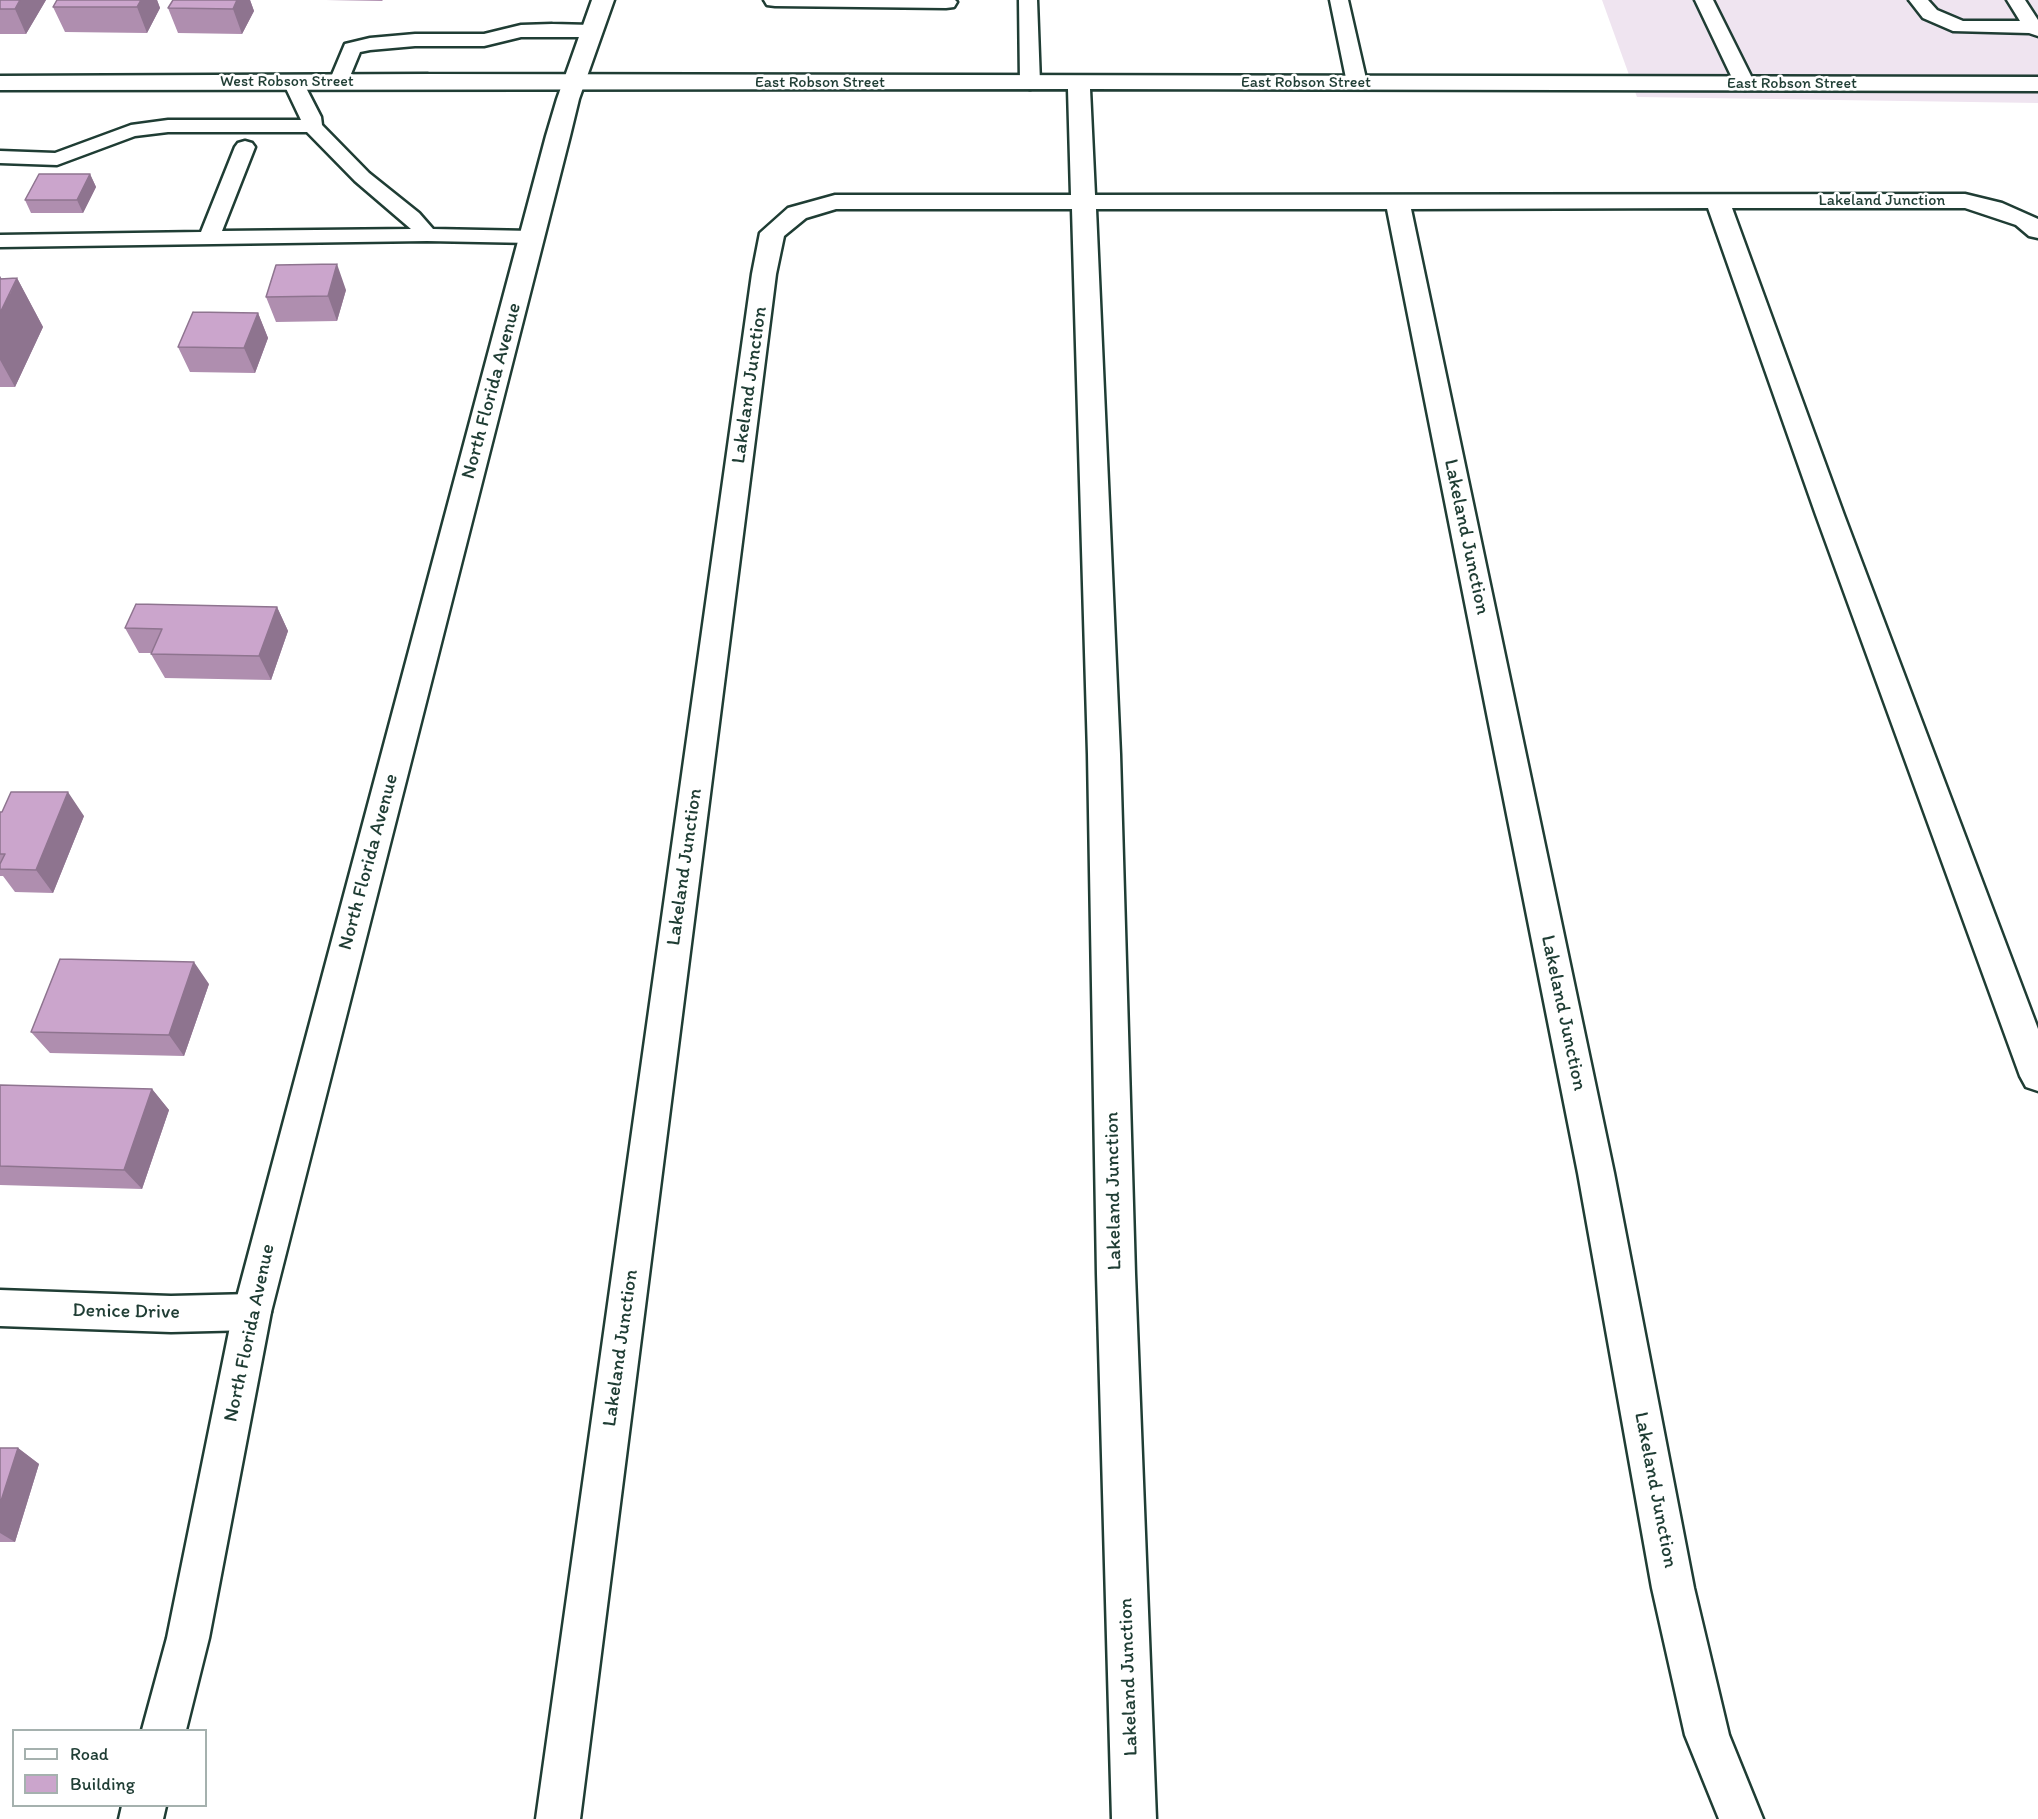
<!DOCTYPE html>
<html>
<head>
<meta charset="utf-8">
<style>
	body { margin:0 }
	#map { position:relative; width:2038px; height:1819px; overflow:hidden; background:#fff; font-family:Itim,sans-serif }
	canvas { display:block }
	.legend { position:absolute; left:12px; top:1729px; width:195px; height:78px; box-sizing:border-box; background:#fff; border:2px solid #a5b1ae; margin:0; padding:8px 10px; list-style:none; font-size:18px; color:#1f3d34 }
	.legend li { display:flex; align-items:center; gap:12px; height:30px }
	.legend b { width:30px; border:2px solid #a5b1ae }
</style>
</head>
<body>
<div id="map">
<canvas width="2038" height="1819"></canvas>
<ul class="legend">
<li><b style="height:8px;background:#fff"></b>Road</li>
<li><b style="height:16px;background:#cba5cc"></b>Building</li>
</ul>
</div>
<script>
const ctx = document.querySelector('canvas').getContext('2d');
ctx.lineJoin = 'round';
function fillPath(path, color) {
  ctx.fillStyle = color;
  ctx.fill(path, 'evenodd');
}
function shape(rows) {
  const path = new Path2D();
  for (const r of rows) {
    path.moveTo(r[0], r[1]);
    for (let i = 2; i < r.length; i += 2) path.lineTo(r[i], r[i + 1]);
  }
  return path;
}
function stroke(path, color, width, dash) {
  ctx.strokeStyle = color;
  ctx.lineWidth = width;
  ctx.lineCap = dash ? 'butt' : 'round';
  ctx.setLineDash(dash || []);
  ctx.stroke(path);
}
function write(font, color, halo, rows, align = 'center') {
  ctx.font = font + ' Itim,sans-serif';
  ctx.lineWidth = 5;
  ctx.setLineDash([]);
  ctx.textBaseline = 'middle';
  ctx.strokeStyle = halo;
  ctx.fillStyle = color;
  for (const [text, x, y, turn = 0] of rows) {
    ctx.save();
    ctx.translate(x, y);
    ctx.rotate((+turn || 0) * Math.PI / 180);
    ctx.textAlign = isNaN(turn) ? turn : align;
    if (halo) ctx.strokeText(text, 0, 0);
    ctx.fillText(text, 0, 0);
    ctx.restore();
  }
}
fillPath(shape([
	[1602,0,2038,0,2038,103,1637,97]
]), '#efe4f0');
const lane = shape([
	[1019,0,1037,0,1040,83,1037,87,1030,89,1023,87,1020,83,1019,0],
	[1330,0,1348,0,1367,83,1364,87,1357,89,1350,87,1347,83,1330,0],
	[1695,0,1713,0,1755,84,1752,88,1745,90,1738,88,1735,84,1695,0],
	[1909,0,1928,0,1937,10,1963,21,2020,21,2007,0,2025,0,2038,20,2038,36,2029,33,1953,31,1923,18,1909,0],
	[552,24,592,25,599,27,601,31,599,35,592,37,521,37,484,46,415,46,370,50,360,52,346,86,332,86,329,82,345,44,370,38,415,34,484,34,521,25,552,24],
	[293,76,300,78,303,82,321,117,322,125,369,173,419,213,433,229,532,231,539,232,543,237,539,242,532,243,427,241,0,247,0,235,201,232,235,147,238,143,245,141,252,143,255,147,222,231,411,229,355,181,307,132,168,132,135,136,57,165,0,163,0,151,55,153,131,125,168,120,301,120,283,82,286,78,293,76]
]);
const street = shape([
	[764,0,955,0,957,2,954,7,946,8,775,6,767,5,764,0],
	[428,74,2038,77,2038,91,1090,89,1095,195,1965,194,2002,203,2038,219,2038,238,2029,236,2016,225,1965,208,1732,208,1844,515,2038,1029,2038,1091,2026,1087,2020,1076,1816,515,1708,208,1411,209,1614,1173,1694,1588,1729,1735,1763,1819,1719,1819,1685,1735,1652,1588,1578,1173,1387,209,1096,209,1120,754,1135,1274,1156,1819,1112,1819,1097,1274,1088,754,1072,209,836,209,806,218,784,236,776,274,580,1819,536,1819,752,274,760,233,788,208,835,195,1071,195,1068,89,0,90,0,76,428,74],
	[0,1290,171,1296,252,1294,265,1299,271,1312,265,1325,252,1330,171,1332,0,1326,0,1290]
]);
const secondary = shape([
	[592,0,614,0,579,99,570,136,271,1312,209,1638,186,1730,142,1730,167,1638,233,1312,546,136,557,99,592,0],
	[122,1806,166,1806,163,1819,119,1819,122,1806]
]);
stroke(lane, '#1f3d34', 5);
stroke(street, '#1f3d34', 5);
stroke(secondary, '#1f3d34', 5);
fillPath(lane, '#fff');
fillPath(street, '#fff');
fillPath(secondary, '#fff');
fillPath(shape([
	[0,0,46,0,26,34,0,34],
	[57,0,157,0,160,8,147,33,65,32,53,7],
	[173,0,250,0,254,11,242,34,178,33,168,8],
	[326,0,383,0,382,1],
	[90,174,96,187,83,213,31,213,25,200],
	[0,276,1,279,17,278,43,327,15,387,0,387],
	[346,290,337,321,276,322,266,297],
	[258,313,268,338,255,373,190,372,178,347],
	[277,607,288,631,271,680,165,678,151,654,152,653,139,653,125,628],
	[0,812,84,816,53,893,15,892,3,876,0,876],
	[209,984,184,1056,50,1053,31,1032],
	[0,1085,152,1089,169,1110,142,1189,0,1185],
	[0,1448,18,1448,39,1464,15,1542,0,1542]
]), '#af8eaf');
fillPath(shape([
	[20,0,46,0,26,34,15,9],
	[141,0,157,0,160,8,147,33,137,7],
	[237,0,250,0,254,11,242,34,233,9],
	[90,174,96,187,83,213,77,200],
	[337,264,346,290,337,321,328,296],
	[0,276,10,294,17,278,43,327,15,387,0,360],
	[258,313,268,338,255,373,244,348],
	[277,607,288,631,271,680,259,656],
	[68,792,84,816,53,893,36,870],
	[194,962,209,984,184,1056,169,1035],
	[152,1089,169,1110,142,1189,124,1170],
	[18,1448,39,1464,15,1542,0,1533,0,1504]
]), '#8e748f');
const building = shape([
	[0,0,20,0,15,9,0,9,0,0],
	[57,0,141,0,137,7,53,7,57,0],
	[173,0,237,0,233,9,168,8,173,0],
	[39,174,90,174,77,200,25,200,39,174],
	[337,264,328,296,266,297,276,265,337,264],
	[17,278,0,313,0,279,17,278],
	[193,312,258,313,244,348,178,347,193,312],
	[136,604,277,607,259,656,151,654,162,629,125,628,136,604],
	[11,792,68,792,36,870,0,869,0,864,5,854,0,854,0,812,2,812,11,792],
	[60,959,194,962,169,1035,31,1032,60,959],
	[0,1085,152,1089,124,1170,0,1166,0,1085],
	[0,1448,18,1448,0,1504,0,1448]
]);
fillPath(building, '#cba5cc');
stroke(building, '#8e748f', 1.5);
write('16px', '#1f3d34', '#fff', [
	["West Robson Street",287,82],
	["East Robson Street",820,83],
	["East Robson Street",1306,83],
	["East Robson Street",1792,84],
	["Lakeland Junction",1882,201]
]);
write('20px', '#1f3d34', '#fff', [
	["Lakeland Junction",750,385,-82],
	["North Florida Avenue",492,391,-75],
	["Lakeland Junction",1466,537,78],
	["North Florida Avenue",369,862,-75],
	["Lakeland Junction",685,867,-82],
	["Lakeland Junction",1563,1013,78],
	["Lakeland Junction",1114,1191,-91],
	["Denice Drive",126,1312,1],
	["North Florida Avenue",250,1333,-78],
	["Lakeland Junction",621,1348,-82],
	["Lakeland Junction",1655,1490,79],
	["Lakeland Junction",1129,1677,-92]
]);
</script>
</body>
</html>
